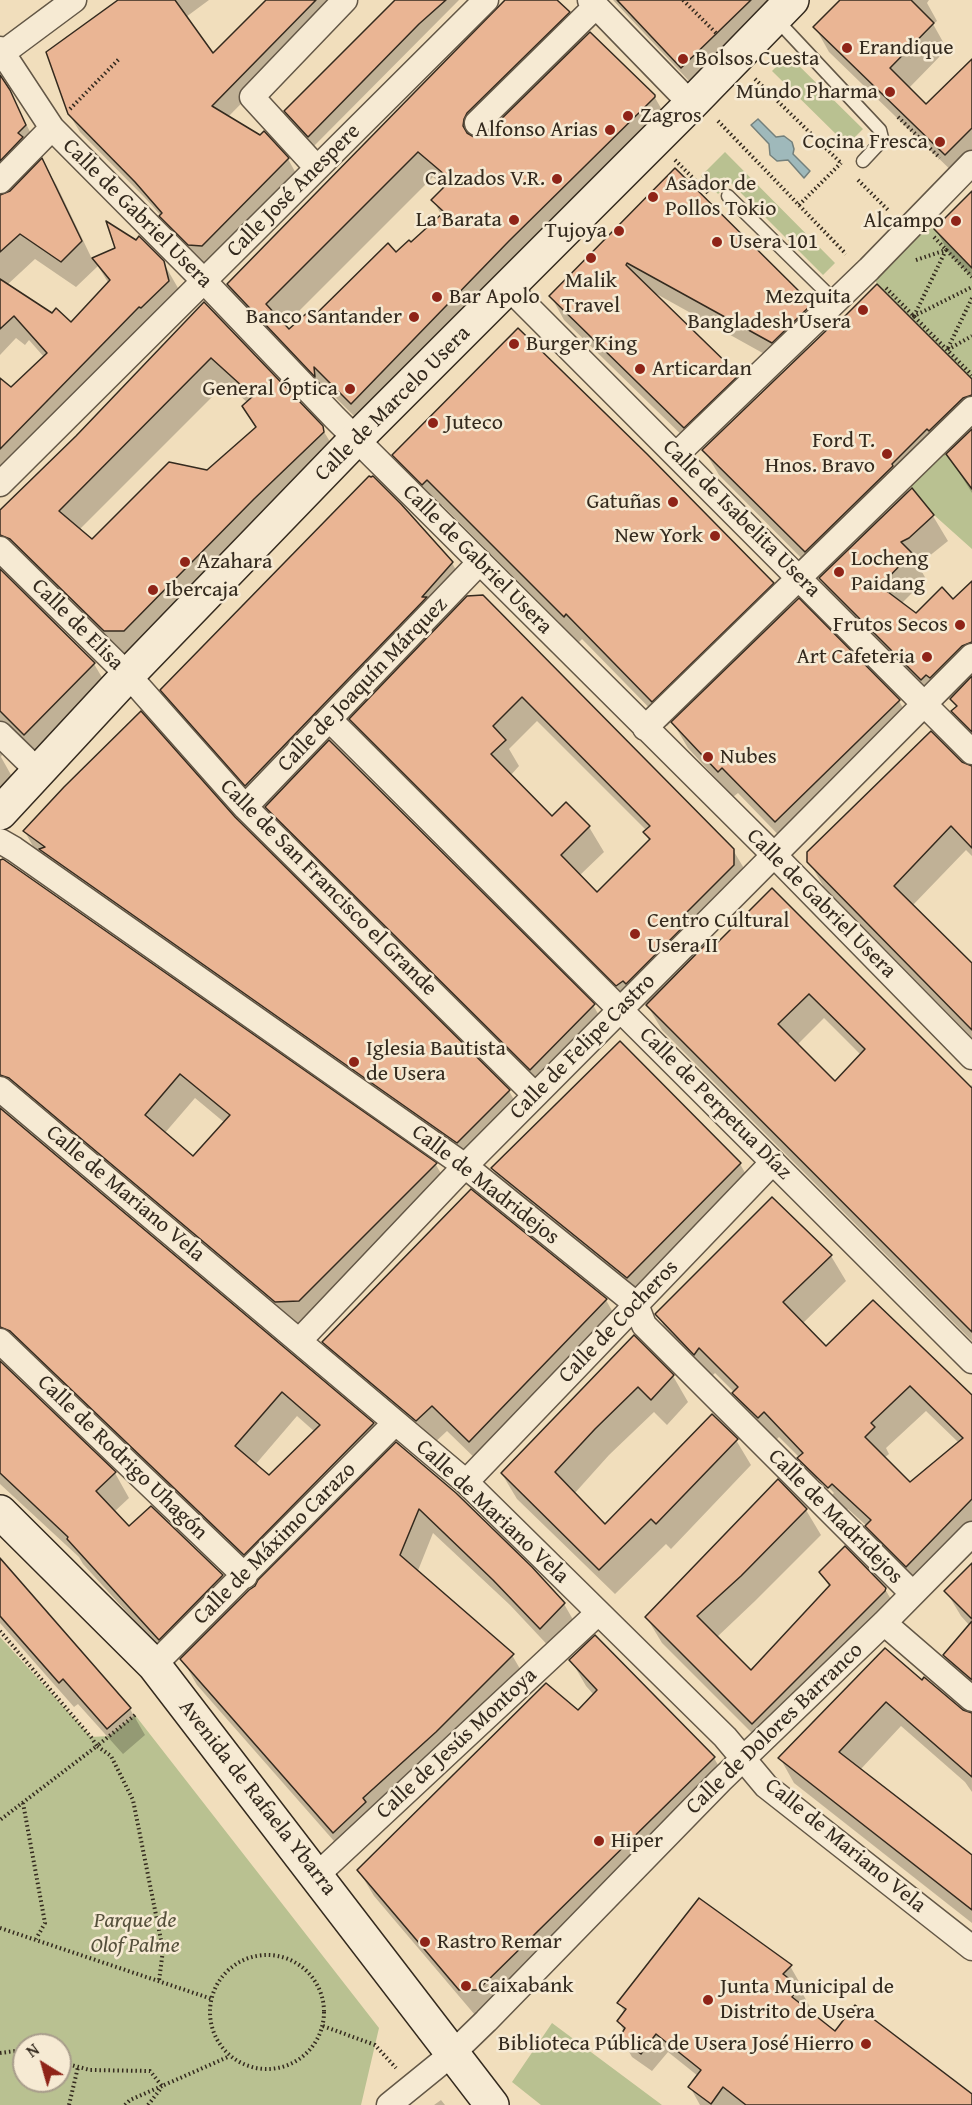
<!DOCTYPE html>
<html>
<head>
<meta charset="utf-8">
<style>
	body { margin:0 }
	#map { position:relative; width:972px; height:2105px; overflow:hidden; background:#f1debc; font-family:"Gentium Book Plus",serif }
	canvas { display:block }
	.north { position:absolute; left:12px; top:2033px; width:60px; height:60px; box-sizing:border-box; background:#f6ead3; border:2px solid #a89d8b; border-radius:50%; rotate:323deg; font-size:16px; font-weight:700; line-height:24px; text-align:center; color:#342a1e }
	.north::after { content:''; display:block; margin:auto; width:21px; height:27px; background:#8f2418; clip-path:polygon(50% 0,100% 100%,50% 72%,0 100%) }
</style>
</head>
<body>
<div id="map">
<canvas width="972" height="2105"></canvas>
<div class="north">N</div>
</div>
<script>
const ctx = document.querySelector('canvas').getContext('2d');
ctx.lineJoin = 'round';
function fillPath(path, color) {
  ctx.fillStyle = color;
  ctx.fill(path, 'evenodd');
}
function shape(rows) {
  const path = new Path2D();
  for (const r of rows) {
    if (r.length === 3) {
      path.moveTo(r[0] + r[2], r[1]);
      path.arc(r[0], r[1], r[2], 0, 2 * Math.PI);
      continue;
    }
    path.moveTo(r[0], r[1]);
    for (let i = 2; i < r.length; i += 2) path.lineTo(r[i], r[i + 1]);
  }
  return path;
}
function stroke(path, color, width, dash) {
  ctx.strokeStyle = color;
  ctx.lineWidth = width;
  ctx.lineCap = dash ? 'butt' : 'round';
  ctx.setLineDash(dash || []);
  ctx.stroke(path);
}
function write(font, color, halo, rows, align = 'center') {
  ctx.font = font + ' "Gentium Book Plus",serif';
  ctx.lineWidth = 5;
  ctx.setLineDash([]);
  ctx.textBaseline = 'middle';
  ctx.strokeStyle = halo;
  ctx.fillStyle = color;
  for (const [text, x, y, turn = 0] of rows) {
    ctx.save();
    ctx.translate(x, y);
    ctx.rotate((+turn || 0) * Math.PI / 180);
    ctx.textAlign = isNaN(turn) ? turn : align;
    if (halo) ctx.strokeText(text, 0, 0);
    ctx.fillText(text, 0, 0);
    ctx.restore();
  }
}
fillPath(shape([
	[788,55,863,129,847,145,772,71],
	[725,152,835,263,823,275,730,182,718,194,701,176],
	[923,226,934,229,972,268,972,379,877,284,873,274],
	[944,451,972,489,972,549,934,515,910,486],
	[0,1637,91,1737,109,1736,135,1715,379,2028,361,2105,0,2105],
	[24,2045,60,2045,60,2081,24,2081],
	[552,2023,662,2105,541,2105,512,2082]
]), '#b9c191');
const water = shape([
	[758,119,776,137,784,136,792,142,794,149,793,154,810,171,804,178,788,160,777,161,770,155,769,144,751,125,758,119]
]);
fillPath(water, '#9fb9bb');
stroke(water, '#74807c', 1.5);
fillPath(shape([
	[120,0,209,0,186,17,213,55,269,0,343,0,228,117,288,159,298,177,213,263,200,262,171,234,162,217,147,200,80,132,69,114],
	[398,0,459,0,314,146,292,121,286,111],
	[507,0,555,0,568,13,584,40,654,96,669,122,366,428,327,389,329,399,243,310,228,284],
	[433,177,445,188,433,200,442,216,412,243,313,319,289,331,284,326],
	[613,0,774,0,690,82],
	[842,0,929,0,927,3,937,21,933,24,947,49,908,89,926,106,972,61,972,168,960,179,829,52,815,27],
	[12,97,40,151,33,158,37,165,42,160,57,186,92,259,117,249,163,262,178,288,183,307,0,488,0,386,12,389,44,357,29,340,25,345,16,338,0,355,0,106],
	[35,259,76,287,98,266,109,284,71,324,52,315,7,285],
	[675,170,811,305,825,328,786,366,653,292,737,376,751,399,698,451,564,320,551,296],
	[972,193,972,277,950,255,936,230],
	[204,305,321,427,337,453,139,657,120,656,4,565,0,571,94,664,109,689,39,761,4,750,1,757,15,782,0,798,0,511,77,437],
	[226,383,248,403,257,428,208,472,92,541,79,530],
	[972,381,972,493,947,453,944,456,943,454,906,490,933,516,948,541,918,565,926,579,901,604,916,615,953,601,972,583,972,741,953,711,957,708,951,697,945,702,942,699,936,705,835,604,821,578,719,475,704,450],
	[394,455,772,583,788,611,799,601,899,701,914,727,790,847,738,793,733,797,688,748,672,721,667,726,582,639,579,642,442,505,438,509,409,481],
	[452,563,467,589,439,620,442,625,733,850,748,875,695,943,700,952,711,951,772,890,969,1087,972,1085,972,1341,662,1030,646,1003,641,1008,638,1005,632,1010,366,744,350,718,328,740,593,1005,608,1031,546,1095,282,833,266,805,261,811,177,716,162,690],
	[537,721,647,831,645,833,650,842,597,895,579,876,604,852,589,827,566,804,552,818,510,776,519,766,509,749],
	[824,1018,861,1055,835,1083,797,1045],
	[961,764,972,767,972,856,966,850,912,906,972,965,972,1038,824,887,809,862],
	[234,818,509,1091,524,1117,472,1168,39,857,25,832],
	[0,861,2,861,436,1165,450,1189,314,1326,290,1327,3,1105,1,1110,373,1424,389,1451,531,1568,564,1604,579,1630,555,1653,510,1605,433,1533,417,1573,512,1655,527,1681,348,1857,197,1685,181,1657,174,1664,83,1564,79,1557,0,1484],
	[195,1098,225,1123,193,1158,164,1134],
	[4,1356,26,1356,260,1580,256,1587,238,1603,222,1576,151,1508,129,1528,114,1512,129,1498,115,1473,0,1363],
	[297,1416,315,1432,269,1477,255,1465],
	[740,1164,755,1190,642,1303,507,1194,493,1169],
	[831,1256,846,1281,802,1324,826,1349,972,1398,972,1540,922,1592,882,1552,868,1527,848,1509,843,1513,814,1484,800,1458,779,1437,773,1443,749,1419,735,1393,715,1373,709,1379,672,1340,657,1314],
	[926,1411,959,1443,910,1484,884,1458,889,1454,886,1448],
	[817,1475,834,1493,832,1495,817,1480],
	[606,1300,620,1325,484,1467,447,1431,431,1446,338,1367,323,1342],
	[634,1338,673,1376,688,1402,667,1425,654,1412,609,1455,574,1494,605,1526,736,1440,751,1465,671,1549,666,1544,615,1594,517,1499,502,1474],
	[806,1510,821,1535,755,1601,716,1638,751,1672,830,1588,821,1572,885,1589,900,1615,767,1748,662,1643,647,1618],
	[3,1564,130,1709,145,1735,123,1754,78,1704,74,1707,0,1623,0,1566],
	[972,1565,972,1691,959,1680,945,1655,970,1626,961,1616,946,1591],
	[571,1660,714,1758,729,1784,475,2015,374,1896,359,1871,578,1712,594,1695,586,1686],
	[922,1682,962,1711,972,1714,972,1792,965,1782,901,1726,860,1770,972,1858,972,1923,794,1783,780,1758],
	[790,1966,801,1985,799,1987,810,2007,807,2010,835,2033,972,2096,972,2105,700,2105,690,2087,698,2076,668,2052,652,2071,632,2057,621,2038,624,2032,619,2021,625,2013,619,2003],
	[794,1992,798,1992,788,2003],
	[441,2100,445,2105,434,2105]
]), '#0003');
const building = shape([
	[118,0,175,0,213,53,266,0,316,0,212,106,260,135,264,131,289,158,202,246,188,245,159,216,162,213,135,182,68,114,46,52,118,0],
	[395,0,446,0,419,24,308,137,284,111,395,0],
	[505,0,557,0,570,12,467,113,464,119,463,126,467,133,474,137,480,137,487,133,590,32,655,95,655,97,509,241,351,404,314,367,315,377,227,284,505,0],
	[418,152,451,180,431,200,444,212,411,242,409,240,396,252,388,243,313,317,308,312,289,329,266,304,418,152],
	[617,0,751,0,681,68,617,0],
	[840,0,911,0,934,23,890,68,926,104,972,59,972,128,945,155,813,27,840,0],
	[0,75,10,90,26,125,18,133,23,137,0,161,0,75],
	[42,158,82,241,61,262,20,234,0,252,0,195,10,191,42,158],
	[675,168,812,304,772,343,627,263,626,265,739,375,684,428,549,296,675,168],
	[972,191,972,268,934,229,972,191],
	[106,221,136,240,139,236,164,261,169,281,141,308,139,307,0,449,0,378,11,387,47,353,14,316,0,329,0,279,52,313,56,308,71,322,110,280,92,258,115,248,106,221],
	[877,284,972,379,972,395,963,398,929,431,927,429,892,464,893,466,805,552,702,450,833,324,835,326,877,284],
	[204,302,323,426,324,432,254,499,124,631,104,631,10,539,0,535,0,510,76,436,204,302],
	[211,358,253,396,242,406,256,427,207,470,169,462,92,539,59,511,211,358],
	[518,328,647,454,774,583,652,702,566,614,564,617,427,480,422,485,392,455,518,328],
	[972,429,972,489,946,454,972,429],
	[369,476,371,477,373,476,401,504,453,562,422,597,427,597,245,786,160,690,369,476],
	[912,488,934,515,909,538,901,542,912,553,880,586,916,613,942,587,953,599,972,581,972,642,962,646,930,678,926,675,921,680,819,578,912,488],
	[0,569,95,663,24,735,0,711,0,569],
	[483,595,734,849,734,865,681,918,686,924,626,984,623,981,616,986,349,719,467,596,483,595],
	[522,697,650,826,643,832,650,839,597,892,561,855,590,826,566,802,552,816,491,754,506,740,493,726,522,697],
	[799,598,900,700,775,822,722,768,718,772,671,722,799,598],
	[972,676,972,732,951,711,957,706,950,699,972,676],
	[141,711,235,817,510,1090,457,1143,39,849,45,847,23,831,64,787,141,711],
	[931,731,962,762,972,766,972,848,951,826,894,886,972,963,972,1030,807,862,807,852,931,731],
	[329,740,595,1004,530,1070,265,807,329,740],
	[3,859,437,1163,299,1301,275,1302,9,1078,0,1075,0,860,3,859],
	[180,1074,230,1115,193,1156,145,1115,180,1074],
	[772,888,972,1088,972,1332,646,1005,706,944,711,949,772,888],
	[809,994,865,1049,835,1081,778,1024,809,994],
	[620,1041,741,1163,627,1278,491,1168,620,1041],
	[0,1108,374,1423,244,1555,10,1331,0,1327,0,1108],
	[282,1392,320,1425,269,1475,235,1446,282,1392],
	[471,1189,607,1299,469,1442,432,1406,416,1421,322,1342,471,1189],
	[772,1197,832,1255,783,1302,826,1346,873,1300,972,1395,972,1499,906,1567,865,1526,871,1520,832,1484,828,1488,797,1458,803,1453,764,1412,758,1418,732,1393,738,1387,699,1348,694,1355,655,1314,772,1197],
	[910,1386,963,1438,910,1482,865,1437,875,1427,871,1423,910,1386],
	[634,1335,674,1375,651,1400,638,1387,595,1429,555,1472,605,1524,712,1414,738,1439,656,1524,651,1519,599,1570,501,1473,634,1335],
	[0,1361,116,1472,96,1491,129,1526,151,1506,223,1575,159,1640,67,1539,68,1537,0,1473,0,1361],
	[396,1442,456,1493,532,1567,565,1603,540,1629,493,1580,419,1509,400,1555,514,1654,436,1732,363,1798,366,1802,333,1833,180,1659,249,1590,255,1586,258,1580,396,1442],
	[778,1479,807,1509,741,1576,697,1616,751,1670,830,1585,819,1572,845,1546,886,1588,885,1591,752,1724,645,1617,778,1479],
	[0,1558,131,1708,107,1729,63,1679,59,1683,0,1616,0,1558],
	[972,1563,972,1619,944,1591,972,1563],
	[972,1621,972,1680,943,1655,972,1621],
	[595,1635,715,1757,478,1990,459,1990,357,1870,546,1683,578,1710,597,1690,569,1660,595,1635],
	[885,1648,922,1680,924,1677,963,1710,972,1713,972,1777,886,1702,839,1752,972,1855,972,1910,778,1758,885,1648],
	[699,1898,792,1965,783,1974,800,1987,792,1997,835,2031,855,2005,972,2094,972,2105,746,2105,723,2087,711,2104,688,2087,701,2070,656,2034,641,2054,619,2038,625,2028,617,2021,626,2009,617,2003,699,1898]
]);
fillPath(building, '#eab594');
stroke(building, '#342a1e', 1.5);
const lane = shape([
	[776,19,880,130,882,138,877,146,863,161],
	[728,196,835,301]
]);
const street = shape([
	[590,0,691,104],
	[0,49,52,128,204,281,335,418,774,855,972,1057],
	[0,55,74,0],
	[477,123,596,6],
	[317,168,252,97,345,0],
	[0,181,52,128],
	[509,288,972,752],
	[676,455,869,269,972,163],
	[0,484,486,0],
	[0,549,128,675,245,807,535,1095],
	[330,720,972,1361],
	[645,728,972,409],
	[0,734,38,771],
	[245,807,480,562],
	[0,841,14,849,465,1166,636,1304,644,1325,912,1593],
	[0,1089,466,1482,725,1737,766,1786,972,1948],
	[0,1341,245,1576],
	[299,1341,465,1166,972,656],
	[466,1482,773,1162],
	[884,1623,972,1699],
	[154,1665,395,1423],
	[317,1875,598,1613],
	[389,2105,453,2053,486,2021,721,1780,884,1623,972,1534]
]);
const secondary = shape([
	[0,813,128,675,356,439,691,104,792,0],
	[0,1512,154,1665,492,2105]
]);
stroke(lane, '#635746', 15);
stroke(street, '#635746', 27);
stroke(secondary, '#342a1e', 36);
stroke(shape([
	[683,0,718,35],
	[755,79,842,164],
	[70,109,120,58],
	[898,117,940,158],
	[718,121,846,254],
	[675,160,708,193],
	[858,180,889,211],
	[799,205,841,163],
	[934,237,972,277],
	[916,260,946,250,914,316,972,287],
	[886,288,972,375],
	[972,298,947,350,972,336],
	[0,1631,91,1737,97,1746,0,1820],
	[135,1715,97,1746,111,1756,133,1800,163,1950,159,1981],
	[23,1803,45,1923,36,1939],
	[0,1928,212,1999],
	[267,2012,57],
	[323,2026,375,2045,396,2068],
	[0,2053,15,2051,24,2053],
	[60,2062,90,2070,150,2071,162,2086,230,2056],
	[69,2105,78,2067],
	[125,2105,130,2100,162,2086],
	[148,2105,162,2087]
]), '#342a1e', 4, [1.5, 3]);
stroke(lane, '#f6ead3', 12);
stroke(street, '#f6ead3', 24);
stroke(secondary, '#f6ead3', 33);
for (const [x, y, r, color] of [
	[847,48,6,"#8f2418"],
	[683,59,6,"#8f2418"],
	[890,92,6,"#8f2418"],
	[628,116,6,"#8f2418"],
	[610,130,6,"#8f2418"],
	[940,142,6,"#8f2418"],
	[557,179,6,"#8f2418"],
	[653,197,6,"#8f2418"],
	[514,220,6,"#8f2418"],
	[956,221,6,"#8f2418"],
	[619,231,6,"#8f2418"],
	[717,242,6,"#8f2418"],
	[591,258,6,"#8f2418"],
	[437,297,6,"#8f2418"],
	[863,310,6,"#8f2418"],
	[414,317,6,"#8f2418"],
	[514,344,6,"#8f2418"],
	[640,369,6,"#8f2418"],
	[350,389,6,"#8f2418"],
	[433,423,6,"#8f2418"],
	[887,454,6,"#8f2418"],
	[673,502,6,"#8f2418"],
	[715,536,6,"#8f2418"],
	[185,562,6,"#8f2418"],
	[839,572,6,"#8f2418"],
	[153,590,6,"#8f2418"],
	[960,625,6,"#8f2418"],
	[927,657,6,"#8f2418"],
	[708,757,6,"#8f2418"],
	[635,934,6,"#8f2418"],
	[354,1062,6,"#8f2418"],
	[599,1841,6,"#8f2418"],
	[425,1942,6,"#8f2418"],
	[466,1986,6,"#8f2418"],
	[708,2000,6,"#8f2418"],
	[866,2044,6,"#8f2418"]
]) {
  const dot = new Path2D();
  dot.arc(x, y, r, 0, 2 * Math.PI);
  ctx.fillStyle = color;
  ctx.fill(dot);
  stroke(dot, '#f6ead3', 2);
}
write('22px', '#342a1e', '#f6ead3', [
	["Erandique",859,48],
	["Bolsos Cuesta",695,59],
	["Mundo Pharma",878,92,"right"],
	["Zagros",640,116],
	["Alfonso Arias",598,130,"right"],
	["Cocina Fresca",928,142,"right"],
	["Calzados V.R.",545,179,"right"],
	["Asador de",665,184],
	["Pollos Tokio",665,209],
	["La Barata",502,220,"right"],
	["Alcampo",944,221,"right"],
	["Tujoya",607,231,"right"],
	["Usera 101",729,242],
	["Malik",591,281,"center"],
	["Travel",591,306,"center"],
	["Bar Apolo",449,297],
	["Mezquita",851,297,"right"],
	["Bangladesh Usera",851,322,"right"],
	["Banco Santander",402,317,"right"],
	["Burger King",526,344],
	["Articardan",652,369],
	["General Óptica",338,389,"right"],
	["Juteco",445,423],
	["Ford T.",875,441,"right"],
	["Hnos. Bravo",875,466,"right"],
	["Gatuñas",661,502,"right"],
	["New York",703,536,"right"],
	["Locheng",851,559],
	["Paidang",851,584],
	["Azahara",197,562],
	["Ibercaja",165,590],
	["Frutos Secos",948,625,"right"],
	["Art Cafeteria",915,657,"right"],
	["Nubes",720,757],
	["Centro Cultural",647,921],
	["Usera II",647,946],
	["Iglesia Bautista",366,1049],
	["de Usera",366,1074],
	["Hiper",611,1841],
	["Rastro Remar",437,1942],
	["Caixabank",478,1986],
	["Junta Municipal de",720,1987],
	["Distrito de Usera",720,2012],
	["Biblioteca Pública de Usera José Hierro",854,2044,"right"]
], 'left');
write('22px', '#342a1e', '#f6ead3', [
	["Calle José Anespere",294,191,-45],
	["Calle de Gabriel Usera",137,214,45],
	["Calle de Marcelo Usera",393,404,-45],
	["Calle de Isabelita Usera",741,519,45],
	["Calle de Gabriel Usera",477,560,45],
	["Calle de Elisa",77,625,45],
	["Calle de Joaquín Márquez",363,685,-46],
	["Calle de San Francisco el Grande",328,888,45],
	["Calle de Gabriel Usera",821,904,45],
	["Calle de Felipe Castro",583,1047,-45],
	["Calle de Perpetua Díaz",715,1104,45],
	["Calle de Madridejos",485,1185,38],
	["Calle de Mariano Vela",125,1194,40],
	["Calle de Cocheros",619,1322,-46],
	["Calle de Rodrigo Uhagón",122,1458,44],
	["Calle de Mariano Vela",492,1512,43],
	["Calle de Madridejos",835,1517,45],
	["Calle de Máximo Carazo",275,1544,-45],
	["Calle de Dolores Barranco",775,1729,-44],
	["Calle de Jesús Montoya",457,1744,-43],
	["Avenida de Rafaela Ybarra",257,1798,52],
	["Calle de Mariano Vela",845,1846,39]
]);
write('italic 22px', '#55503b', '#f6ead3', [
	["Parque de",135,1921],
	["Olof Palme",135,1946]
]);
</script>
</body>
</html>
